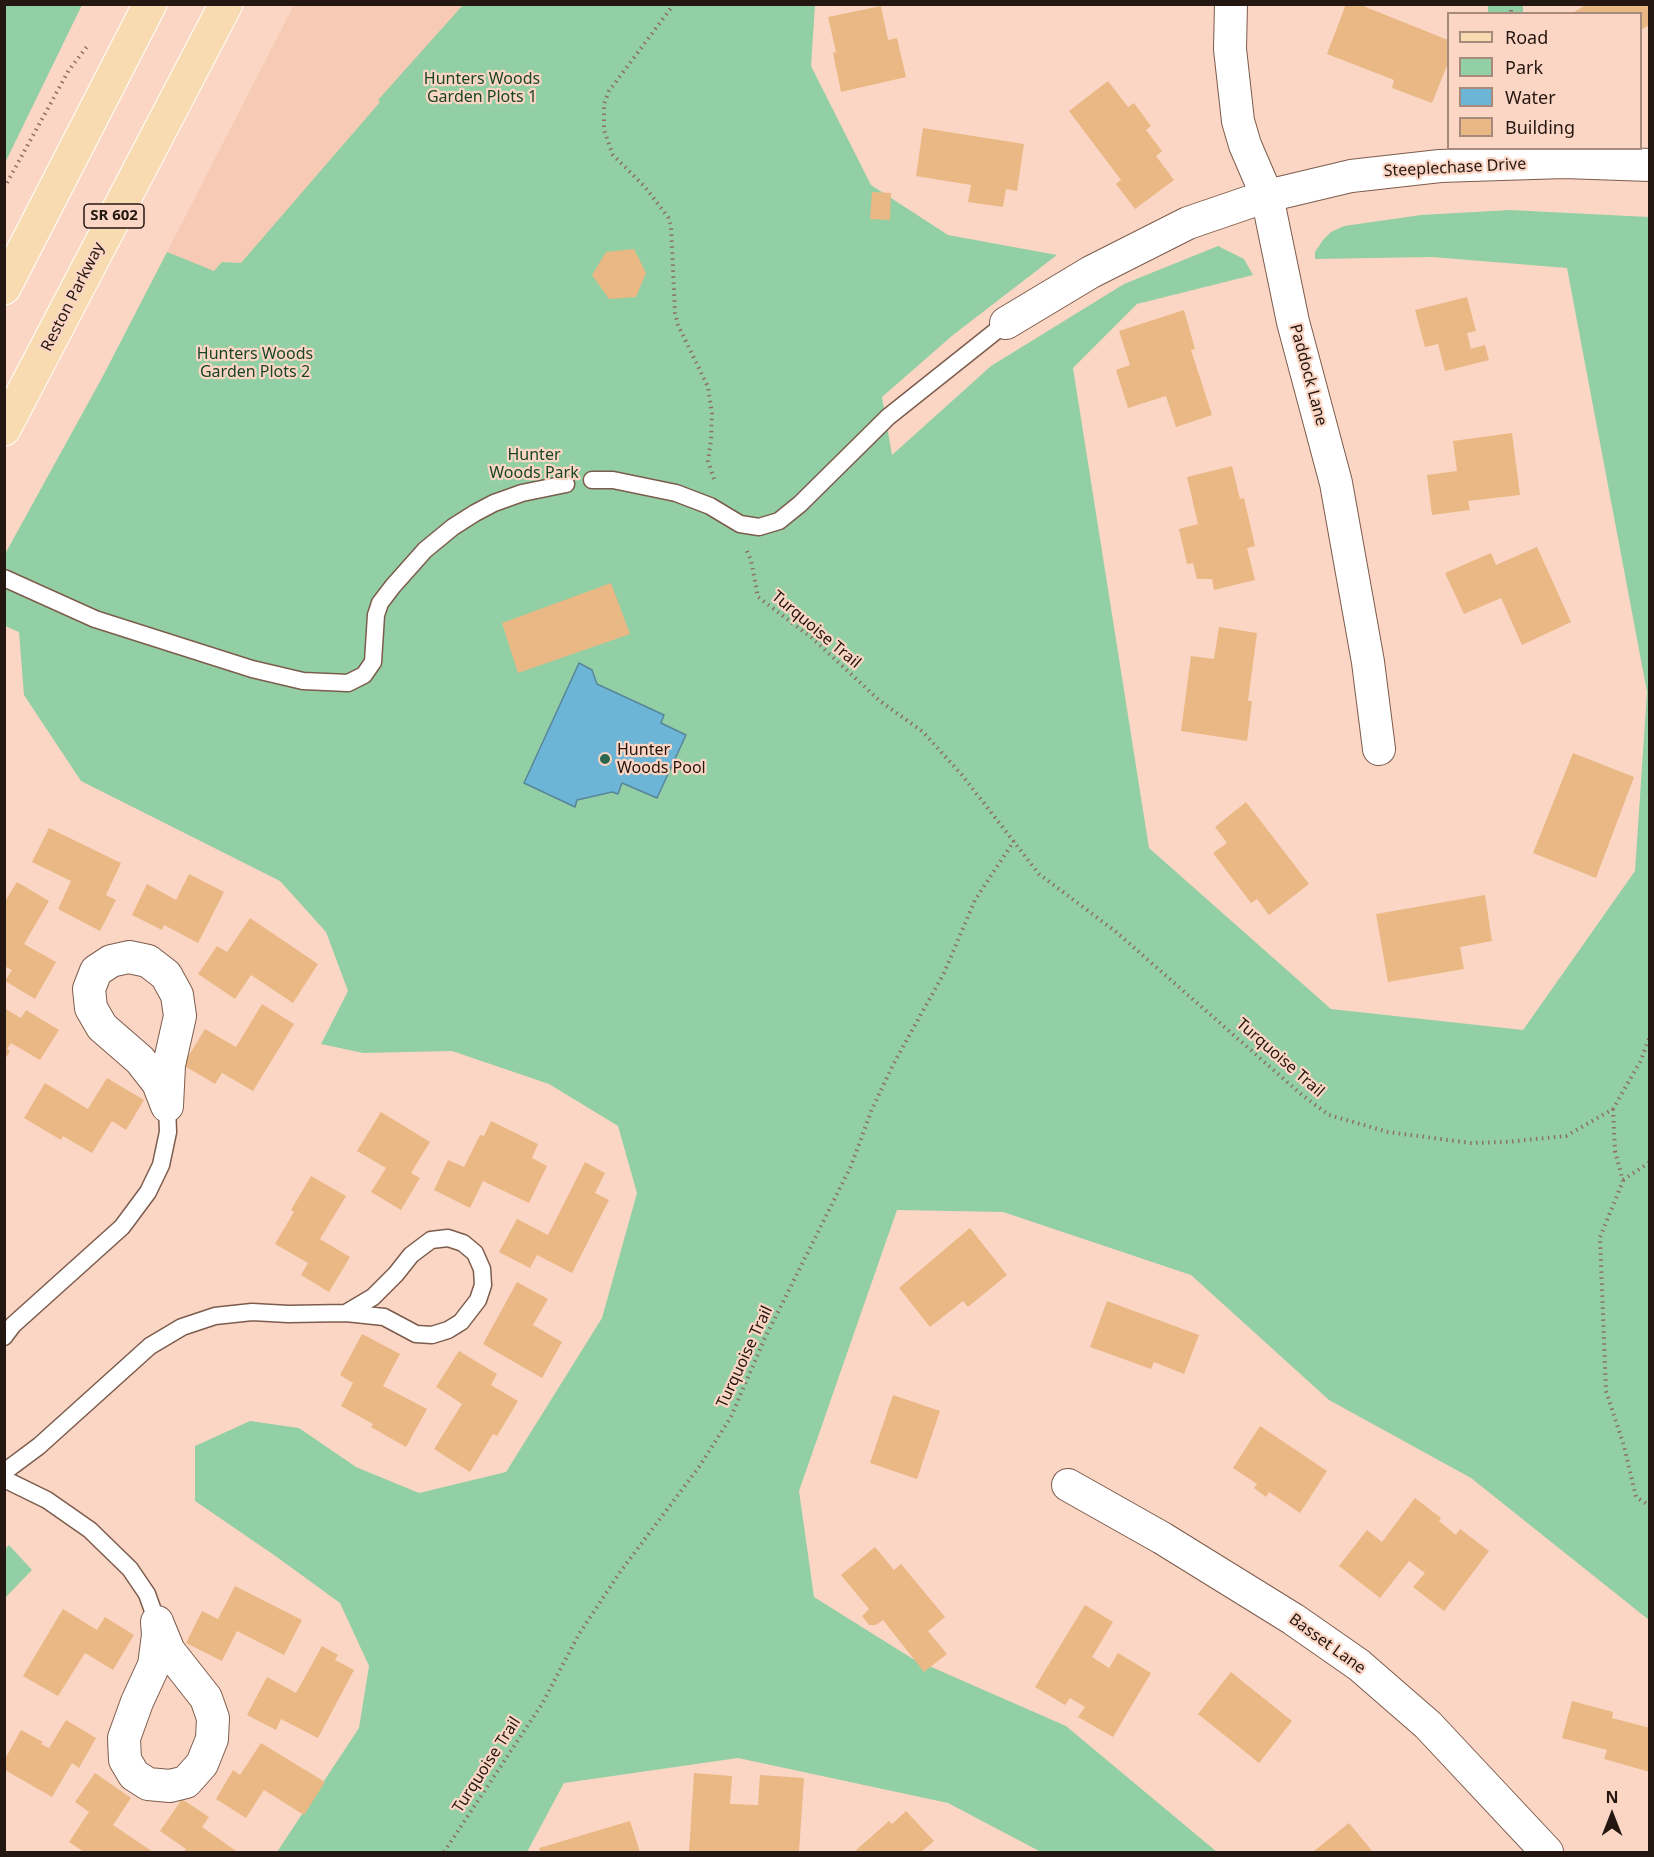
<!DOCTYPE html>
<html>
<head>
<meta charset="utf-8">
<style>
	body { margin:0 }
	#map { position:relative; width:1654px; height:1857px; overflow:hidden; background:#fcd6c4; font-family:"Noto Sans",sans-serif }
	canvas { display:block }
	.frame { position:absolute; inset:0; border:6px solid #241711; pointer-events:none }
	.legend { position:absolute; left:1447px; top:12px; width:195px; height:138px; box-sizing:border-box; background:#fcd6c4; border:2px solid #a68a7c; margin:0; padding:8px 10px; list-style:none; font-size:18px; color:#241711 }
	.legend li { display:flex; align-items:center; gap:12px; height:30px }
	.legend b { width:30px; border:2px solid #a68a7c }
	.north { position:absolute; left:1582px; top:1785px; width:60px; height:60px; -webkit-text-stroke:4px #fcd6c4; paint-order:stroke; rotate:0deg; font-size:16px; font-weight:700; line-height:24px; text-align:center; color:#241711 }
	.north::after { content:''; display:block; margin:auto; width:21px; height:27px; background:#241711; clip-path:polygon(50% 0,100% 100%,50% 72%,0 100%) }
</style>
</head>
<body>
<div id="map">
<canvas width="1654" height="1857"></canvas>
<div class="frame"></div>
<ul class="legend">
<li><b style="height:8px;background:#f8dbb0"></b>Road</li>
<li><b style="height:16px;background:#93cfa4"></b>Park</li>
<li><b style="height:16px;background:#6db5d6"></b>Water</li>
<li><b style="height:16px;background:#e9b885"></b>Building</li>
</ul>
<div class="north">N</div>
</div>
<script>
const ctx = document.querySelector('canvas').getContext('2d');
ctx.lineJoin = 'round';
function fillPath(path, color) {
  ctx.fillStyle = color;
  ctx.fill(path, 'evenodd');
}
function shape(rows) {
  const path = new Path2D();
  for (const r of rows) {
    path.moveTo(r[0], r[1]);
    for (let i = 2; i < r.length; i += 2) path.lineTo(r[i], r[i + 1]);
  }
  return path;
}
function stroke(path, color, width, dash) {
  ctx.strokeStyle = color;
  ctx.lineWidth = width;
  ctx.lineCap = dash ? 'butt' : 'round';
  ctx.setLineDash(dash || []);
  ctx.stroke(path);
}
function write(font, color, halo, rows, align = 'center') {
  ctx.font = font + ' "Noto Sans",sans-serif';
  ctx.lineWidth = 4.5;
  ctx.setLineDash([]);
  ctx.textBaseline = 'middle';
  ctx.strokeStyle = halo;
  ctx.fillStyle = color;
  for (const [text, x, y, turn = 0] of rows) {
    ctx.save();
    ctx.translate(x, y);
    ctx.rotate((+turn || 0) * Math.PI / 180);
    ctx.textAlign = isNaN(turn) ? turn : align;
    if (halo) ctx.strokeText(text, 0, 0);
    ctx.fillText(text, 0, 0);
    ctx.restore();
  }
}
fillPath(shape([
	[294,5,464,5,229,278,167,252]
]), '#f6cab4');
fillPath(shape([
	[5,4,82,5,5,163,4,5],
	[463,5,815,5,811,66,871,185,948,235,1057,255,953,335,882,397,892,455,991,366,1124,284,1218,246,1244,259,1253,275,1137,304,1073,368,1149,848,1331,1009,1523,1030,1635,871,1647,692,1567,268,1432,257,1315,259,1315,252,1323,240,1331,232,1344,226,1421,215,1510,210,1649,217,1649,1620,1471,1478,1329,1400,1191,1275,1003,1212,897,1210,799,1491,814,1597,913,1659,1066,1726,1217,1852,1041,1852,948,1803,738,1758,564,1783,527,1852,277,1852,359,1728,369,1666,340,1603,274,1555,195,1501,195,1446,250,1421,299,1428,356,1467,419,1493,506,1472,602,1318,637,1193,618,1126,549,1084,452,1051,363,1053,321,1044,348,991,326,932,280,881,81,781,24,695,19,632,5,626,5,554,103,376,167,252,214,271,222,262,241,263,380,102,378,100],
	[1488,5,1523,5,1523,13,1488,13],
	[9,1545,32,1570,5,1598,5,1549]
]), '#93cfa4');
const water = shape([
	[579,663,592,670,597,684,664,715,661,723,686,735,657,798,622,783,618,794,612,792,577,800,575,807,524,783,579,663]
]);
fillPath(water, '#6db5d6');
stroke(water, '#57869b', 1.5);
fillPath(shape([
	[1346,4,1358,4,1448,40,1448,63,1432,103,1392,88,1394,80,1327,54],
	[1587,4,1650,4,1650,25,1640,30,1640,14,1571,14],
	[881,6,888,40,897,38,906,77,841,92,833,53,836,52,828,17],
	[1108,81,1128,107,1134,103,1151,126,1146,130,1162,151,1156,156,1174,180,1135,209,1116,184,1121,180,1069,111],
	[923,128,1024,144,1017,191,1006,189,1003,207,968,202,971,185,916,176],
	[872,192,891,193,890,220,870,219],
	[634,249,646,273,636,297,609,299,592,275,606,252],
	[1467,297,1476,331,1467,333,1471,349,1485,345,1489,360,1445,371,1438,344,1425,347,1415,310],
	[1184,310,1195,349,1191,350,1212,415,1176,427,1166,396,1128,408,1116,370,1130,365,1119,331],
	[1512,433,1520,495,1468,501,1470,510,1432,515,1427,475,1457,471,1453,441],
	[1232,466,1240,499,1244,498,1255,546,1247,548,1255,580,1214,590,1212,579,1197,579,1193,563,1187,564,1179,529,1198,524,1187,477],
	[1537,547,1571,622,1522,645,1501,598,1464,614,1445,573,1491,553,1496,565],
	[611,583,630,634,518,673,502,623],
	[1219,627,1257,633,1248,701,1252,701,1247,741,1181,731,1191,656,1214,659],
	[1573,753,1634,777,1596,878,1533,853],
	[1246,802,1309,884,1269,915,1257,899,1251,903,1213,853,1227,843,1215,827],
	[49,828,121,863,106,895,116,900,100,931,58,909,71,881,32,862],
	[189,874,224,892,198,943,164,925,162,930,132,915,147,884,176,900],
	[17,882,49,901,24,944,56,962,35,999,5,981,12,970,4,966,4,903],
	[1485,895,1492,941,1460,947,1464,969,1388,982,1376,914],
	[250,918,318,964,293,1003,251,975,235,999,198,974,217,946,227,952],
	[262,1004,294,1024,253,1091,222,1073,215,1084,183,1065,205,1029,236,1047],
	[4,1008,21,1018,26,1010,59,1030,40,1060,11,1043,7,1049,10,1051,4,1061],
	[107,1078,144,1100,126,1130,112,1121,92,1153,63,1136,61,1140,24,1118,45,1083,88,1109],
	[381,1112,430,1142,411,1173,420,1178,401,1210,371,1192,386,1168,357,1151],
	[491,1121,538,1144,532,1158,547,1166,529,1203,483,1181,470,1208,434,1190,448,1160,464,1167,480,1135,484,1136],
	[585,1162,605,1173,595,1193,609,1200,572,1273,537,1255,530,1268,499,1252,517,1219,548,1235],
	[311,1176,346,1196,320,1239,350,1257,329,1292,301,1275,308,1263,275,1244,294,1212,291,1210],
	[970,1228,1007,1275,968,1307,963,1301,930,1327,899,1288],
	[517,1282,548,1299,533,1325,562,1342,542,1378,483,1344],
	[1107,1301,1199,1335,1184,1374,1154,1362,1151,1369,1090,1347],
	[362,1334,400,1354,383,1386,427,1409,406,1447,371,1427,373,1424,341,1406,353,1383,340,1375],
	[459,1351,497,1374,491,1385,518,1401,497,1436,493,1434,470,1472,434,1449,462,1404,436,1387],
	[893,1395,940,1411,917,1479,870,1463],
	[1260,1426,1327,1471,1300,1513,1269,1492,1266,1497,1254,1488,1257,1484,1233,1468],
	[1415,1498,1441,1518,1439,1521,1456,1535,1460,1529,1489,1551,1444,1611,1413,1587,1425,1573,1409,1561,1380,1598,1339,1566,1367,1530,1382,1542],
	[875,1547,894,1570,901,1564,945,1617,928,1631,947,1654,924,1672,883,1620,876,1625,869,1625,862,1616,869,1609,841,1575],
	[235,1586,302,1620,284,1655,237,1631,222,1661,186,1643,202,1611,218,1619],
	[1085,1605,1113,1622,1092,1657,1109,1668,1118,1653,1151,1673,1113,1737,1078,1717,1085,1707,1070,1698,1065,1705,1035,1687],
	[63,1609,97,1630,105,1617,134,1635,113,1670,85,1653,58,1696,23,1676],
	[322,1646,338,1655,335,1660,354,1670,318,1738,281,1719,276,1730,247,1715,267,1677,296,1693],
	[1231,1672,1292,1721,1259,1763,1198,1714],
	[1572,1701,1613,1712,1612,1718,1650,1728,1650,1772,1604,1759,1607,1750,1562,1738],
	[66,1720,96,1738,79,1768,72,1763,52,1797,5,1770,5,1759,21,1730,43,1742,41,1744,49,1748],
	[261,1743,325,1782,304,1815,264,1790,246,1818,216,1799,233,1770,240,1775],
	[95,1773,131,1798,113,1825,153,1852,84,1852,69,1842,89,1812,75,1802],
	[694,1773,732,1776,730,1804,758,1805,760,1775,804,1778,799,1852,689,1852],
	[182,1799,209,1817,202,1827,236,1851,235,1852,184,1852,186,1849,160,1831],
	[906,1811,934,1841,921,1852,854,1852,889,1821,892,1824],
	[630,1821,640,1852,541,1852,539,1848],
	[1349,1823,1373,1852,1315,1852,1314,1851]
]), '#e9b885');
const service = shape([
	[592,480,613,480,676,493,710,506,740,524,759,527,779,521,800,504,888,417,1006,323],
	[4,578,95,619,252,669,303,681,348,683,364,675,373,662,376,615,380,603,393,586,425,550,453,527,475,513,494,503,522,493,566,484],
	[448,1238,463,1243,475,1253,482,1269,483,1285,478,1300,461,1322,448,1330,432,1335,416,1334,384,1317,346,1313,373,1297,396,1274,411,1255,431,1240,448,1238],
	[4,1337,13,1325,122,1227,148,1192,161,1165,168,1132,167,1106],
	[4,1472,39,1446,150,1346,182,1327,215,1316,252,1312,288,1314,346,1313],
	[4,1479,47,1500,90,1530,130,1569,147,1594,157,1622]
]);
const minor = shape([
	[1231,4,1230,49,1238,121,1245,145,1267,196,1293,322,1336,483,1368,662,1379,749],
	[1006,323,1091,272,1188,223,1267,196,1351,176,1440,166,1564,162,1650,165],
	[129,957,148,961,166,975,177,995,180,1016,169,1065,167,1106,158,1083,140,1060,102,1027,91,1008,89,989,96,971,111,961,129,957],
	[1068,1485,1162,1538,1293,1619,1359,1665,1428,1725,1547,1852],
	[157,1622,169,1651,206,1698,213,1718,212,1739,202,1764,186,1782,170,1786,148,1784,134,1775,125,1760,124,1738,137,1702,154,1665,158,1635,157,1622]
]);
const primary = shape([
	[4,288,150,4],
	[4,429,226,4]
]);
stroke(service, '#7c5c4c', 19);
stroke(minor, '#7c5c4c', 34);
stroke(primary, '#fff', 35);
stroke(shape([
	[674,4,609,91,604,104,604,130,613,155,645,187,668,217,671,226,675,313,678,325,708,387,712,414,711,440,708,461,714,479],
	[1511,4,1511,14],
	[4,188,69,70,89,44],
	[747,551,751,560,758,597,812,638,880,701,923,732,962,775,1039,874,1115,931,1302,1095,1329,1115,1388,1132,1471,1143,1506,1142,1566,1136,1613,1109,1640,1062,1650,1036],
	[1613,1109,1615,1151,1623,1181,1600,1237,1606,1391,1624,1446,1636,1497,1650,1506],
	[1623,1180,1650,1162],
	[444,1852,542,1704,579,1634,620,1572,699,1467,731,1417,764,1340,851,1166,872,1109,894,1063,944,973,975,900,1014,841]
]), '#8a7266', 4, [1.5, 4.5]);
stroke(service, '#fff', 16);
stroke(minor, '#fff', 32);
stroke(primary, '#f8dbb0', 33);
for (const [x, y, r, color] of [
	[605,759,6,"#2c664f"]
]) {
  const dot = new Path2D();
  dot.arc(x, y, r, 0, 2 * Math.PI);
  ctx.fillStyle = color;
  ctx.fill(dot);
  stroke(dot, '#fcd6c4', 2);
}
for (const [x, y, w] of [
	[114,216,60]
]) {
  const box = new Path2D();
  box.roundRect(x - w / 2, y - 12, w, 24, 4.5);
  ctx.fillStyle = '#fcd6c4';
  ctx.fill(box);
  stroke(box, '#241711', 1.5);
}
write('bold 15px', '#241711', null, [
	["SR 602",114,216]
]);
write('16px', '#184528', '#fcd6c4', [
	["Hunters Woods",482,79],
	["Garden Plots 1",482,97],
	["Hunters Woods",255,354],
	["Garden Plots 2",255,372],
	["Hunter",534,455],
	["Woods Park",534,473]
]);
write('16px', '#241711', '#fcd6c4', [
	["Steeplechase Drive",1455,168,-3],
	["Reston Parkway",73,297,-63],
	["Paddock Lane",1308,375,75],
	["Turquoise Trail",816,630,40],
	["Turquoise Trail",1280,1058,41],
	["Turquoise Trail",745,1357,-65],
	["Basset Lane",1327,1644,36],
	["Turquoise Trail",487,1765,-57]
]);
write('16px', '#241711', '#fcd6c4', [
	["Hunter",617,750],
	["Woods Pool",617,768]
], 'left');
</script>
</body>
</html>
